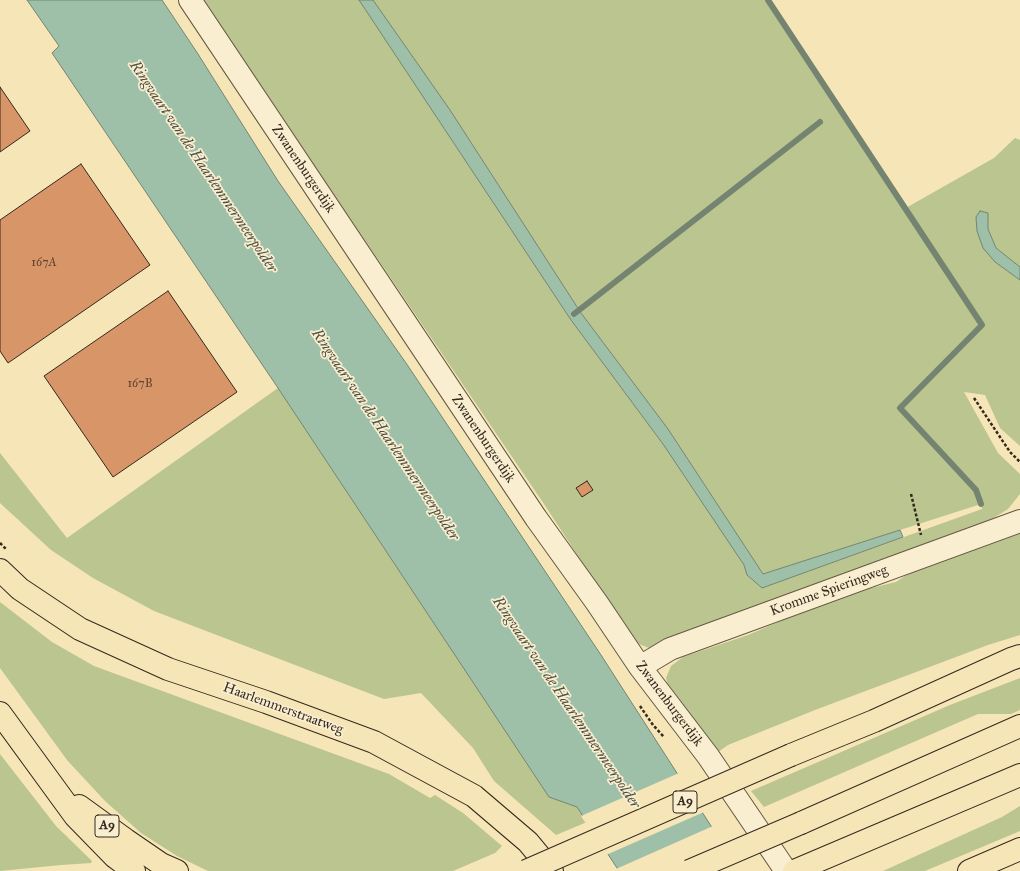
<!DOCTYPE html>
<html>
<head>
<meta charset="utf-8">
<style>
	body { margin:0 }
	canvas { display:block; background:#f6e5b6 }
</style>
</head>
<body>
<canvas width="1020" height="871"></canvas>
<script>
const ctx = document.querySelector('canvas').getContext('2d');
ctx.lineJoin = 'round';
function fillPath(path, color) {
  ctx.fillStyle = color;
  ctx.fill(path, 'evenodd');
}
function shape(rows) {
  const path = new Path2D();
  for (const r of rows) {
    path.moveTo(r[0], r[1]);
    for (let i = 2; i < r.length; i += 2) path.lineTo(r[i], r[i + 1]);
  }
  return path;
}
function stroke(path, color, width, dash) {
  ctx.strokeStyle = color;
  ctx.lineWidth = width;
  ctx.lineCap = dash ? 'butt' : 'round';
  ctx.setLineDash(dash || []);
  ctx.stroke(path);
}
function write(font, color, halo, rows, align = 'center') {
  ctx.font = font + ' "IM FELL Great Primer",serif';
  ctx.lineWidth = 3.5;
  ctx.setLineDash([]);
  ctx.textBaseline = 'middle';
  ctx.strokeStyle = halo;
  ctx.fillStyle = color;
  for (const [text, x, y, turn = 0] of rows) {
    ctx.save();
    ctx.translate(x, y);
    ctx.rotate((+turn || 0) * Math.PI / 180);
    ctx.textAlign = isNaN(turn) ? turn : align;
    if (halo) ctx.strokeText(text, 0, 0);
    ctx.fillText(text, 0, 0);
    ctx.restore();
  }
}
fillPath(shape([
	[202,0,359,0,571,320,663,444,744,565,747,575,762,588,982,509,981,504,763,574,668,429,581,313,450,110,373,0,770,0,838,110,904,209,994,158,1015,138,1020,140,1020,267,996,248,988,229,988,213,980,211,995,262,1020,280,1020,446,1000,428,985,395,964,392,998,453,1020,474,1020,494,1008,509,989,521,654,650,634,642,546,507],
	[278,388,549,797,577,807,587,822,556,835,494,781,473,748,421,693,384,699,154,611,93,578,51,550,0,503,0,453,67,538],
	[1020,528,1020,635,988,645,815,710,728,745,714,755,670,693,666,678,671,666,683,657,748,635,842,595,896,582,923,564],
	[0,602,52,642,94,666,389,774,430,798,435,795,463,813,502,846,495,853,453,871,208,871,177,856,141,833,105,801,67,760,0,668],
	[1020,678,1020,710,1011,714,978,714,764,807,751,791,950,705],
	[0,754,56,826,92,861,91,863,61,865,0,871],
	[1020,806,1020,831,925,871,883,871,1002,817]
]), '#bac590');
const water = shape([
	[27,0,162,0,198,54,278,181,406,363,601,655,740,871,619,871,577,807,549,797,278,388,52,53,59,46,27,0],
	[359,0,373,0,450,110,581,313,668,429,763,574,900,530,903,537,762,588,747,575,744,565,663,444,571,320,359,0],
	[980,211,988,213,988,229,996,248,1020,267,1020,280,995,262,983,248,977,231,976,217,980,211]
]);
fillPath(water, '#9ec0a8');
stroke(water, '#748471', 1);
fillPath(shape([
	[679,773,704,812,606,855,581,816],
	[713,826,742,871,617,871,616,869]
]), '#f6e5b6');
stroke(shape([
	[768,0,982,325,900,408,976,490,981,504],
	[574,314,820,122]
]), '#748471', 6);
const building = shape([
	[0,87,30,131,0,152,0,87],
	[81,164,150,265,8,363,0,351,0,220,81,164],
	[168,291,237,392,113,477,44,376,168,291],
	[587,481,593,490,582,497,576,488,587,481]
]);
fillPath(building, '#d89668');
stroke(building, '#35291f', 1);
const minor = shape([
	[190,0,536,518,597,603,640,667,708,756,786,871],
	[640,667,670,649,1020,521]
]);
const major = shape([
	[0,570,20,589,80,629,168,669,266,702,374,742,474,796,528,842,552,871]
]);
const highway = shape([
	[0,713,75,816,115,857,134,871],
	[791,755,874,721,1011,659,1020,656],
	[79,806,126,840,161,864,177,871],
	[801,823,1020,726],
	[794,871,1020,775],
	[969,871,1020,849]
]);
stroke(minor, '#655845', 24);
stroke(major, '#35291f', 24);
stroke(highway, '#35291f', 24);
stroke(shape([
	[974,398,1010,452,1020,462],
	[911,494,921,535],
	[0,543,6,549],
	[640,706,653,725,664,737]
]), '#35291f', 2.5, [3, 2]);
stroke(minor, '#f9eed0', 22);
stroke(major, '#f6e5b6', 22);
stroke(highway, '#f6e5b6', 22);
const highwayBridge = shape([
	[526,871,791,755],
	[689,871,801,823]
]);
stroke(highwayBridge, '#35291f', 24, []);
stroke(highwayBridge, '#f6e5b6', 22);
write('12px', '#5e4431', null, [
	["167A",44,263],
	["167B",140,384]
]);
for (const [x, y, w] of [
	[685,802,24],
	[107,826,24]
]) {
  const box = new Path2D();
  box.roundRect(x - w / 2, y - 11, w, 22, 3);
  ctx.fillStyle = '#f9eed0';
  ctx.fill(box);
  stroke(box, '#35291f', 1);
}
write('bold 13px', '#35291f', null, [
	["A9",685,802],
	["A9",107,826]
]);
write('14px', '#35291f', '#f9eed0', [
	["Zwanenburgerdijk",303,169,56],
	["Zwanenburgerdijk",483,439,56],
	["Kromme Spieringweg",829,591,-20],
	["Zwanenburgerdijk",669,704,53],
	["Haarlemmerstraatweg",283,709,20]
]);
write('italic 15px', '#4f4f41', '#f9eed0', [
	["Ringvaart van de Haarlemmermeerpolder",203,167,56],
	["Ringvaart van de Haarlemmermeerpolder",385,435,56],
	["Ringvaart van de Haarlemmermeerpolder",566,703,56]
]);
</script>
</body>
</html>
